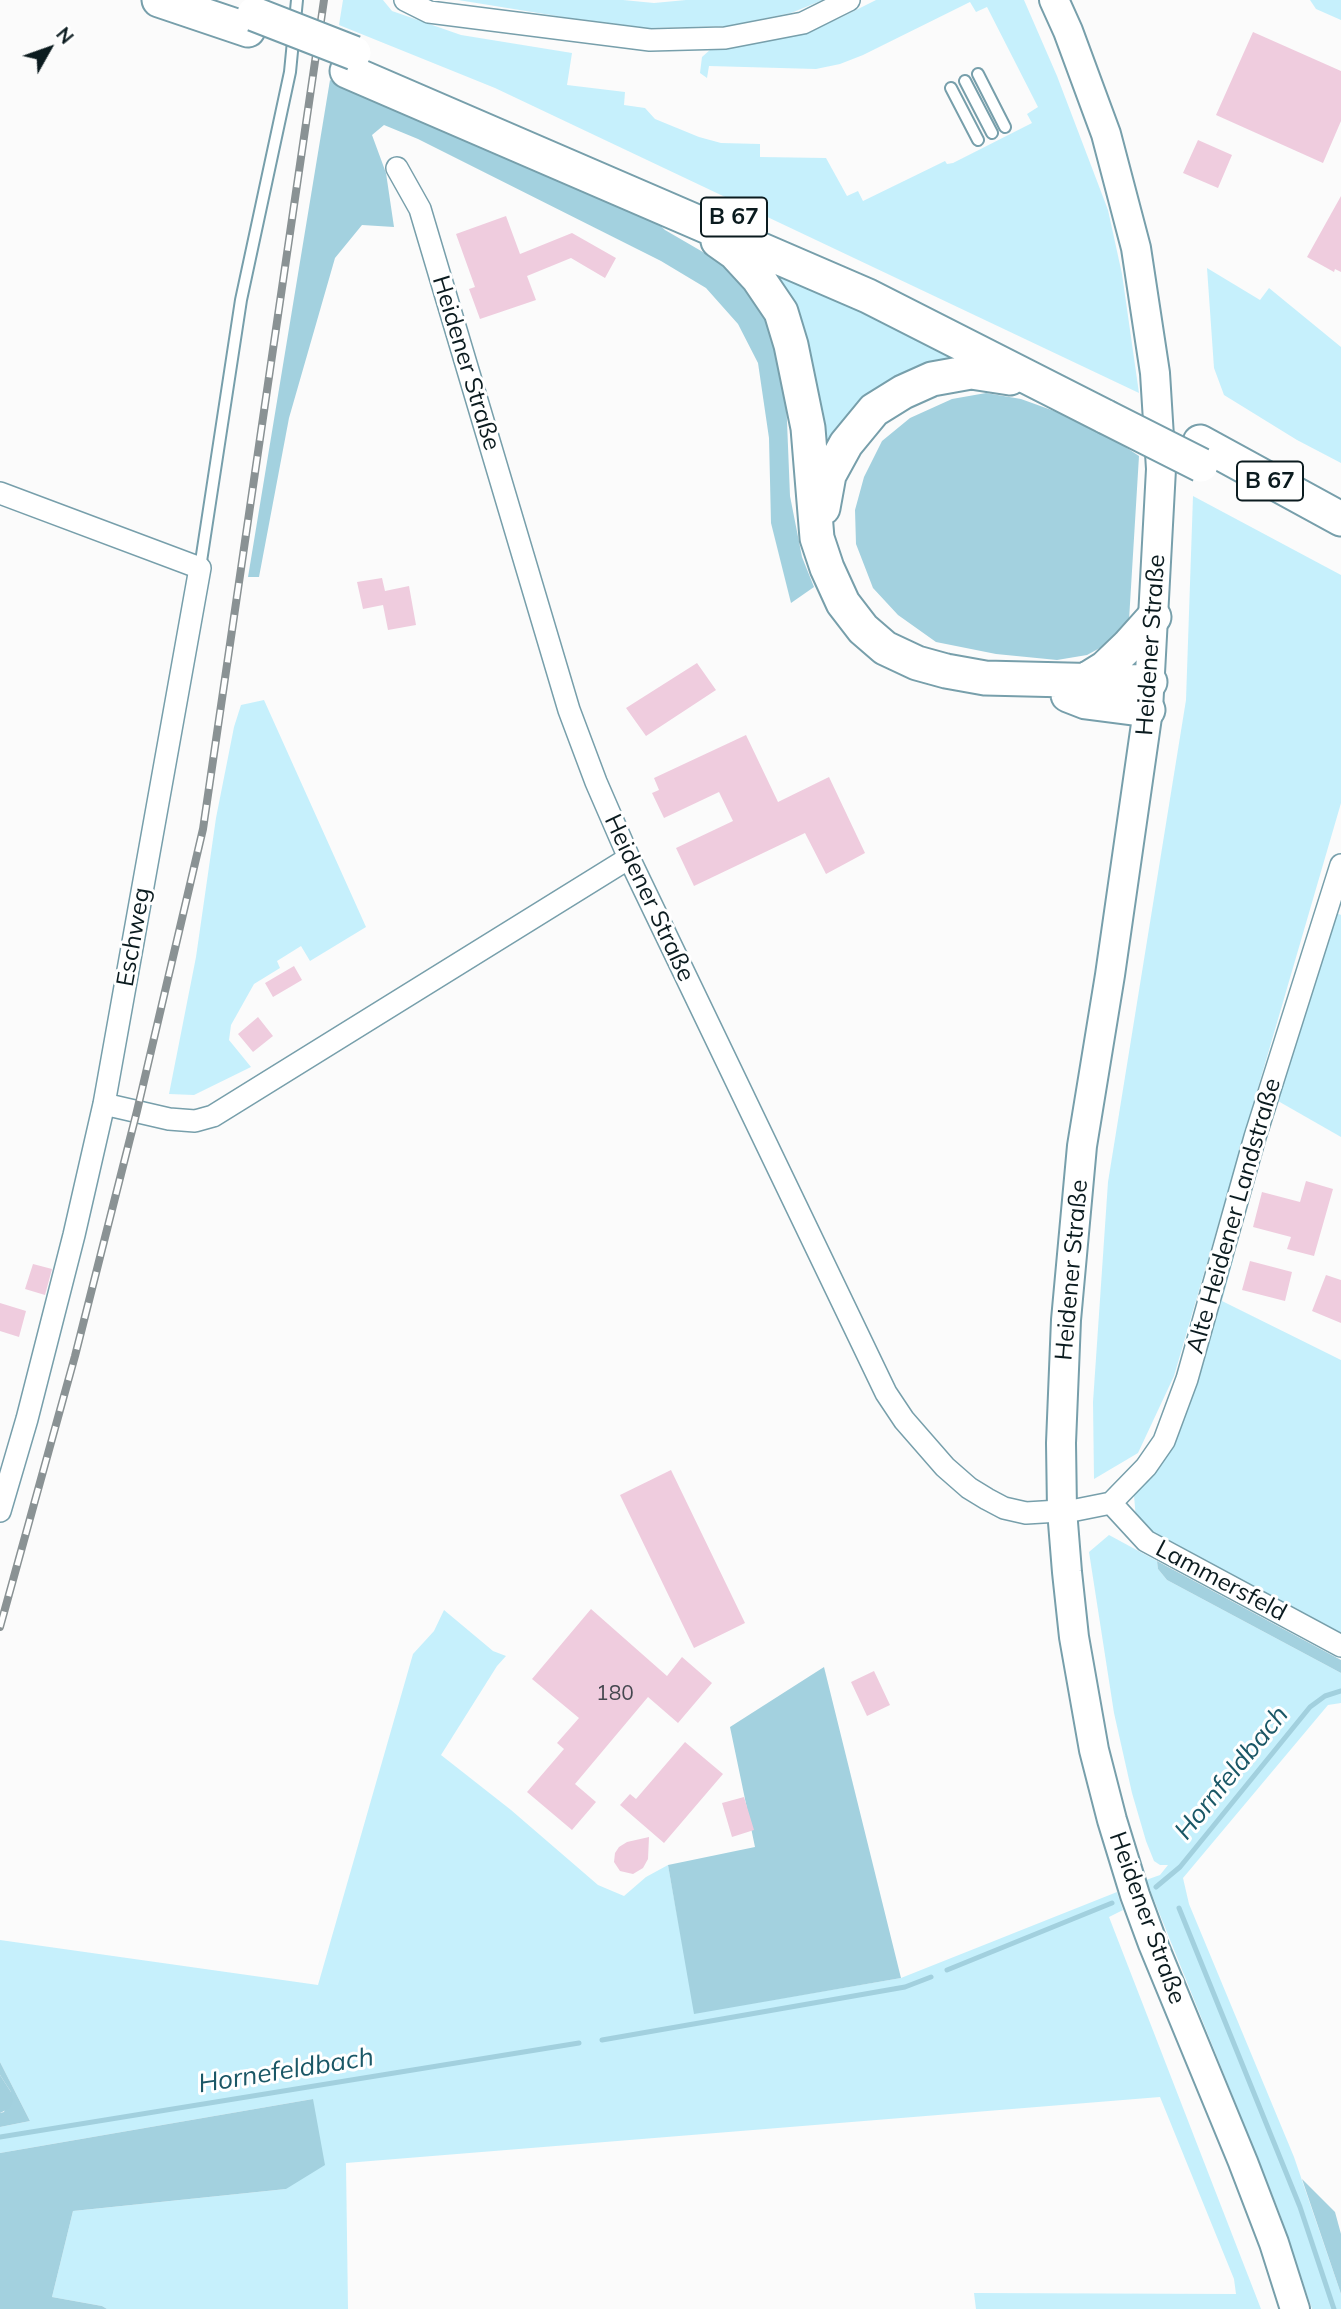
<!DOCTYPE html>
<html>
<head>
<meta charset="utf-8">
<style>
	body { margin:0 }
	#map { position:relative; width:1341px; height:2309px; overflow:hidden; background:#fbfbfb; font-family:Mulish,sans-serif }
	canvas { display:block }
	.north { position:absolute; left:14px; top:14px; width:70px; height:70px; -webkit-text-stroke:5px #fff; paint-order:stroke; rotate:50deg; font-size:19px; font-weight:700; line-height:28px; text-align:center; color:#0b1b1f }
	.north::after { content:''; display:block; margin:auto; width:24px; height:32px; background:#0b1b1f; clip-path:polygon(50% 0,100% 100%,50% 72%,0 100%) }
</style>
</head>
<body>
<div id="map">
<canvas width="1341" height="2309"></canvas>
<div class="north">N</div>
</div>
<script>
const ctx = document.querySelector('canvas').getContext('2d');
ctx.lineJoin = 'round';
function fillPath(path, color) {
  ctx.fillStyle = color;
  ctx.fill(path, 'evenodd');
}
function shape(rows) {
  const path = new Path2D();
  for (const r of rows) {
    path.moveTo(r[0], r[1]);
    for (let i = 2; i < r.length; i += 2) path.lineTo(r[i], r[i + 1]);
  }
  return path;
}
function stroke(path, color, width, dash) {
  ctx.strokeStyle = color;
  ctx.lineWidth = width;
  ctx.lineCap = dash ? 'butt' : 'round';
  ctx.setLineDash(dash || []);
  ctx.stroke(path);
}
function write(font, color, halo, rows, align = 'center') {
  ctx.font = font + ' Mulish,sans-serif';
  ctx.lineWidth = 6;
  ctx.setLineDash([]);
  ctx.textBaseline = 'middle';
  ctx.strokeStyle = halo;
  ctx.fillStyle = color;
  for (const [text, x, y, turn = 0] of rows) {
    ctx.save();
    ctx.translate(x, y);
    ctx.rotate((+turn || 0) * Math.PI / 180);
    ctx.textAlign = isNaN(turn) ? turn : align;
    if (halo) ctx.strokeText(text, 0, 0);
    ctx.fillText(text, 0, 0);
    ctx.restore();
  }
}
fillPath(shape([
	[343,0,383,0,392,11,461,35,572,53,567,85,625,92,624,105,645,108,655,119,699,137,721,143,760,144,760,157,826,158,847,196,858,191,863,201,945,161,947,164,953,163,1032,123,1027,114,1038,107,987,7,976,12,970,2,863,55,840,64,816,69,709,66,707,78,700,73,702,57,711,49,787,36,838,19,876,0,1024,0,1057,76,1108,210,1122,274,1139,393,495,88,339,25],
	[458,0,623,0,654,3,686,0,823,0,791,13,727,26,648,28,569,18],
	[1310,0,1341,0,1341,20,1316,9],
	[758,255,963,355,819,477,814,375,800,320],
	[1207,268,1260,300,1269,288,1341,347,1341,463,1297,440,1224,395,1214,368],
	[1193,496,1341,575,1341,803,1174,1376,1138,1453,1094,1479,1093,1402,1108,1182,1186,700],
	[264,700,366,927,310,961,301,946,277,961,280,968,254,984,231,1025,229,1040,251,1067,194,1095,169,1094,196,957,216,818,234,727,241,705],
	[1336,913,1341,915,1341,1137,1278,1101],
	[1234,1257,1222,1301,1341,1360,1341,1637,1157,1537,1136,1520,1134,1495,1154,1471,1228,1259],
	[1109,1535,1157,1561,1158,1569,1167,1580,1341,1673,1341,1703,1328,1705,1183,1878,1189,1904,1294,2157,1341,2294,1341,2309,1312,2309,1280,2214,1146,1880,1160,1875,1168,1865,1160,1865,1154,1861,1146,1841,1132,1793,1114,1713,1089,1552],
	[444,1610,493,1651,506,1656,497,1666,441,1755,511,1810,598,1885,624,1896,646,1877,668,1865,695,2013,901,1978,1117,1892,1123,1910,1109,1917,1261,2309,976,2309,974,2293,1236,2294,1234,2279,1160,2097,346,2163,348,2309,107,2309,102,2306,52,2297,73,2211,286,2189,313,2099,0,2153,0,2127,30,2121,0,2062,0,1940,318,1985,413,1654,434,1631]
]), '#c6f0fc');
fillPath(shape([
	[330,80,647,213,665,230,727,266,759,304,785,372,790,496,802,557,814,587,791,603,771,523,769,438,758,363,738,324,706,288,661,261,418,139,384,125,372,135,386,173,394,227,362,225,335,258,289,418,259,577,248,577],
	[986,393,1021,399,1068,416,1115,440,1139,456,1129,620,1109,643,1087,655,1057,660,996,654,936,642,898,615,873,588,856,544,855,510,864,477,882,441,910,418,952,399],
	[1157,1561,1341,1660,1341,1673,1167,1580,1158,1569],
	[824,1667,901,1978,694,2014,668,1865,755,1847,730,1727],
	[0,2062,30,2121,0,2127,0,2113,4,2112,11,2092,0,2075],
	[313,2099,325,2165,286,2189,73,2211,52,2297,102,2306,107,2309,0,2309,0,2153],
	[1302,2179,1335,2212,1341,2234,1341,2294]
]), '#a3d1df');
fillPath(shape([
	[0,2075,11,2092,13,2101,10,2108,0,2113]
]), '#a2d0de');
stroke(shape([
	[1156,1887,1180,1867,1310,1707,1325,1696,1341,1691],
	[1179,1908,1300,2207,1334,2309],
	[947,1970,1112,1903],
	[602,2040,905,1987,931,1977],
	[0,2137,579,2043]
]), '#a2d0de', 5);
fillPath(shape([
	[1253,32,1341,71,1341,121,1323,163,1216,115],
	[1198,140,1232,155,1218,188,1183,173],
	[1341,196,1341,272,1335,269,1334,272,1307,257],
	[506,216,520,254,572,233,616,258,605,278,571,258,527,276,536,300,480,319,469,289,475,287,456,234],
	[382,578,385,591,409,586,416,625,388,630,383,605,363,609,357,582],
	[697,663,716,690,646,736,626,708],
	[746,735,778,802,829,777,865,853,826,874,805,833,694,886,676,848,733,821,719,792,664,818,652,793,659,790,654,778],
	[294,966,302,980,273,997,265,983],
	[258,1017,273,1036,253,1052,238,1034],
	[1306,1181,1333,1189,1314,1256,1287,1249,1291,1237,1253,1227,1262,1192,1300,1202],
	[1250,1261,1292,1272,1285,1301,1242,1290],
	[33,1264,52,1269,45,1295,25,1289],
	[1326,1275,1341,1280,1341,1323,1312,1311],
	[0,1303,26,1311,19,1337,0,1331],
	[671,1470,745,1623,694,1648,620,1495],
	[591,1609,667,1676,682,1657,712,1683,678,1723,648,1697,575,1784,596,1802,572,1830,527,1792,564,1749,557,1743,579,1718,532,1679],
	[874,1671,890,1705,867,1716,851,1682],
	[685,1742,723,1774,664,1843,620,1805,630,1794,636,1799],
	[744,1797,754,1830,732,1837,722,1803],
	[649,1837,648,1859,643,1868,633,1874,620,1871,614,1862,615,1853,619,1847,627,1842]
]), '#efccde');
const service = shape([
	[978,74,1005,127],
	[965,81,992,133],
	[951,88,978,140],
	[200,568,241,300,290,72,297,0]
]);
const minor = shape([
	[405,0,429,12,650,40,725,38,803,23,849,0],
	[397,168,420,209,569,710,596,782,629,858,886,1393,904,1420,945,1467,969,1488,987,1499,1004,1508,1026,1513,1076,1510,1111,1503,1146,1467,1164,1441,1187,1379,1255,1137,1341,865],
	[0,493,200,568,104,1104,74,1235,27,1419,0,1511],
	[104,1104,169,1119,195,1121,213,1116,629,858],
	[1111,1503,1146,1541,1341,1646]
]);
const secondary = shape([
	[1054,0,1068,31,1106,134,1136,248,1155,373,1161,469,1148,710,1110,975,1082,1146,1066,1320,1061,1443,1062,1510,1067,1572,1074,1637,1094,1750,1112,1820,1135,1895,1153,1944,1243,2162,1274,2243,1295,2309]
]);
const trunk = shape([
	[159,0,248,30],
	[347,71,868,296,1106,417],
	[718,241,735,253,758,278,781,312,791,345,808,428,817,538,827,568,843,603,863,629,885,648,917,663,946,671,985,678,1150,682],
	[1200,442,1341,519],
	[823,508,829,475,846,444,874,410,903,392,932,379,971,372,1010,378],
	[1084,681,1105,668,1128,646,1154,617],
	[1068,695,1086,702,1148,710]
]);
stroke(service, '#779fab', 14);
stroke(minor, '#779fab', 24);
stroke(secondary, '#779fab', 32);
stroke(trunk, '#779fab', 37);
stroke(service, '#fff', 10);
stroke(minor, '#fff', 21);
stroke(secondary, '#fff', 28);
stroke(trunk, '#fff', 33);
const rail = shape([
	[0,1627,75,1356,137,1111,203,829,324,0]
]);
stroke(rail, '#8a9294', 8);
stroke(rail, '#fff', 5, [16]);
const trunkBridge = shape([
	[254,14,354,53],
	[1106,417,1201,465]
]);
stroke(trunkBridge, '#779fab', 37, []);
stroke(trunkBridge, '#fff', 33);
write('21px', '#44474f', null, [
	["180",615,1694]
]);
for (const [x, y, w] of [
	[734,217,66],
	[1270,481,66]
]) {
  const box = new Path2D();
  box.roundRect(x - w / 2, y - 19.5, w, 39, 5);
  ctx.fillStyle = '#fff';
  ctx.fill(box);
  stroke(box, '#0b1b1f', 2);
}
write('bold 23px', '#0b1b1f', null, [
	["B 67",734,217],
	["B 67",1270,481]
]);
write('24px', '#0b1b1f', '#fff', [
	["Heidener Straße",466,363,73],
	["Heidener Straße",1151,645,-86],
	["Heidener Straße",649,898,65],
	["Eschweg",134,937,-80],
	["Alte Heidener Landstraße",1234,1216,-74],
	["Heidener Straße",1072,1270,-85],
	["Lammersfeld",1221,1581,28],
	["Heidener Straße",1147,1918,70]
]);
write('italic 26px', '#1a5766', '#fff', [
	["Hornfeldbach",1232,1773,-51],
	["Hornefeldbach",286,2071,-9]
]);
</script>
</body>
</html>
